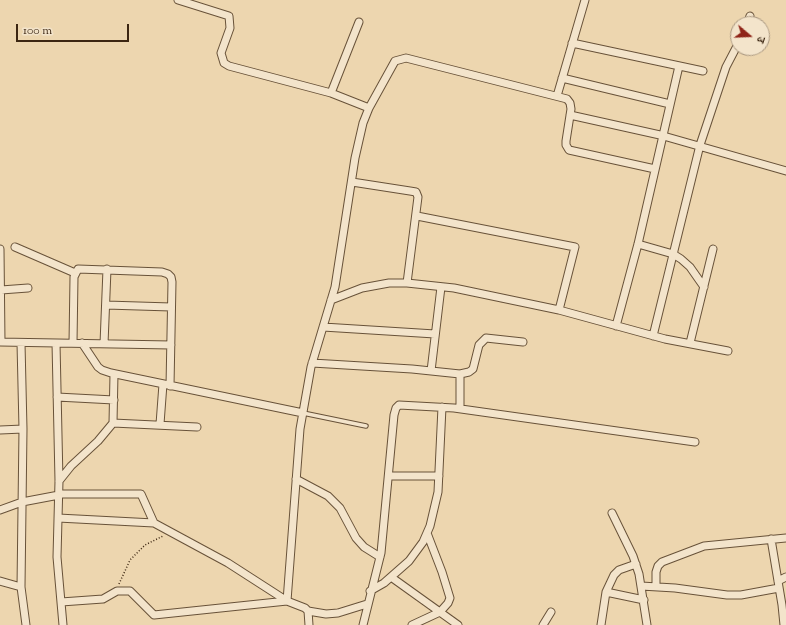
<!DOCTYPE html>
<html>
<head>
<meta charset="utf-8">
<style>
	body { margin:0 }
	#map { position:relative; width:786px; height:625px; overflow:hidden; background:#edd6af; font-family:"Sorts Mill Goudy","Noto Serif Devanagari",serif }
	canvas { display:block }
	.north { position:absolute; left:730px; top:16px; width:40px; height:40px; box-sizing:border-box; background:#f3e4cb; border:1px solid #aa9881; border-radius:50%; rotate:109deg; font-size:11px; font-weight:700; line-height:16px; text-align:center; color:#3c2612 }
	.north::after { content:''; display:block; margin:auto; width:14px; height:18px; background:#8f2418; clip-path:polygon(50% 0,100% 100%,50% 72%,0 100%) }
	.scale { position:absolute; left:16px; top:24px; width:113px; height:18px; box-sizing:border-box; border:2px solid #3c2612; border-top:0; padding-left:5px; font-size:12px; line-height:14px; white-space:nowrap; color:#3c2612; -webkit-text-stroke:3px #f3e4cb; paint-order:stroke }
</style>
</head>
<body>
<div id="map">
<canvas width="786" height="625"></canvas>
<div class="north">उ</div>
<div class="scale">100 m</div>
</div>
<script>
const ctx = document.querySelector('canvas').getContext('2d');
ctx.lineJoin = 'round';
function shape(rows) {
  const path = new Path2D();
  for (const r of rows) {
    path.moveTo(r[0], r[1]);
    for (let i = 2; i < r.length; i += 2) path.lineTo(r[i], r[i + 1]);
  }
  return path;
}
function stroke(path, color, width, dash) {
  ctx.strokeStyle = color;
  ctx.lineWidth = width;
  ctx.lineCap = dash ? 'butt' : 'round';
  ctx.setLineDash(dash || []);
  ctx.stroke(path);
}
const service = shape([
	[303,413,366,426]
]);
const minor = shape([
	[178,0,229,16,230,28,221,53,224,63,229,66,331,93,369,108],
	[747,24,750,16],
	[572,43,703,71],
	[562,78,670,104],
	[331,93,359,22],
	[557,96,585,0],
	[570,115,660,135,786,171],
	[352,182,410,191,416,192,418,197,407,283],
	[417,216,575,247,559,310],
	[638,244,673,254,681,259,690,267,704,287],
	[15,247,75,273],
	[0,249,1,342],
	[1,290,28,288],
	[331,300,362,288,389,283,407,283,454,288,559,310,665,339,728,351],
	[106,305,171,307],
	[616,326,638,244,679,66],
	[323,327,435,334],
	[653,336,700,145,726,67,738,44],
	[0,342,171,345],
	[21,343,23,429,21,587,26,625],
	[56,343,59,481,57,557,63,625],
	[73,343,74,277,78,269,162,272,168,274,171,277,172,282,170,386],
	[82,343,98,367,102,370,111,373,303,413],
	[690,343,713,249],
	[104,344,107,269],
	[312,363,412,369,460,374,469,372,473,369,479,345,486,338,523,342],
	[431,371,441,287],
	[57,397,114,400],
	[460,408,460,374],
	[113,423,197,427],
	[160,424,163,384],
	[0,430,23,429],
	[389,476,439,476],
	[296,479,328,496,340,508,356,538,364,547,380,557],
	[59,481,71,466,98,441,113,423,114,374],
	[59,494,141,494,154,523,228,563,287,601],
	[0,510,22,502,59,495],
	[612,513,633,556,639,574,647,625],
	[58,518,154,523],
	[771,539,782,605,784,625],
	[391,577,458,625],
	[0,581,21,587],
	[778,581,786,577],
	[641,586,675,588,727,595,741,595,779,588],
	[656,587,656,572,658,566,662,562,704,546,786,538],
	[370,591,384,583,409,561,423,542,430,526,438,492,442,407],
	[606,592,644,600],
	[61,602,103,599,117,591,130,591,154,615,287,601],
	[308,611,326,614,338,613,367,604],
	[309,625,308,611,305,608,287,601,300,429,311,367,335,287,355,158,363,123,369,108,395,61,406,58,567,99,570,103,571,109,566,141,566,145,569,150,655,169],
	[363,625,381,553,394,415,396,408,399,405,454,408,695,442],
	[412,625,440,612,448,603,450,598,442,572,427,533],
	[543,625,551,612],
	[601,625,606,592,614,575,619,570,636,564]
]);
stroke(service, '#685239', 5.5);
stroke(minor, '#685239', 9);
stroke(shape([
	[119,584,130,560,145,545,163,536]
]), '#3c2612', 1.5, [1, 2]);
stroke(service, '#f3e4cb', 3.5);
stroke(minor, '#f3e4cb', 7);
</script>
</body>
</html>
